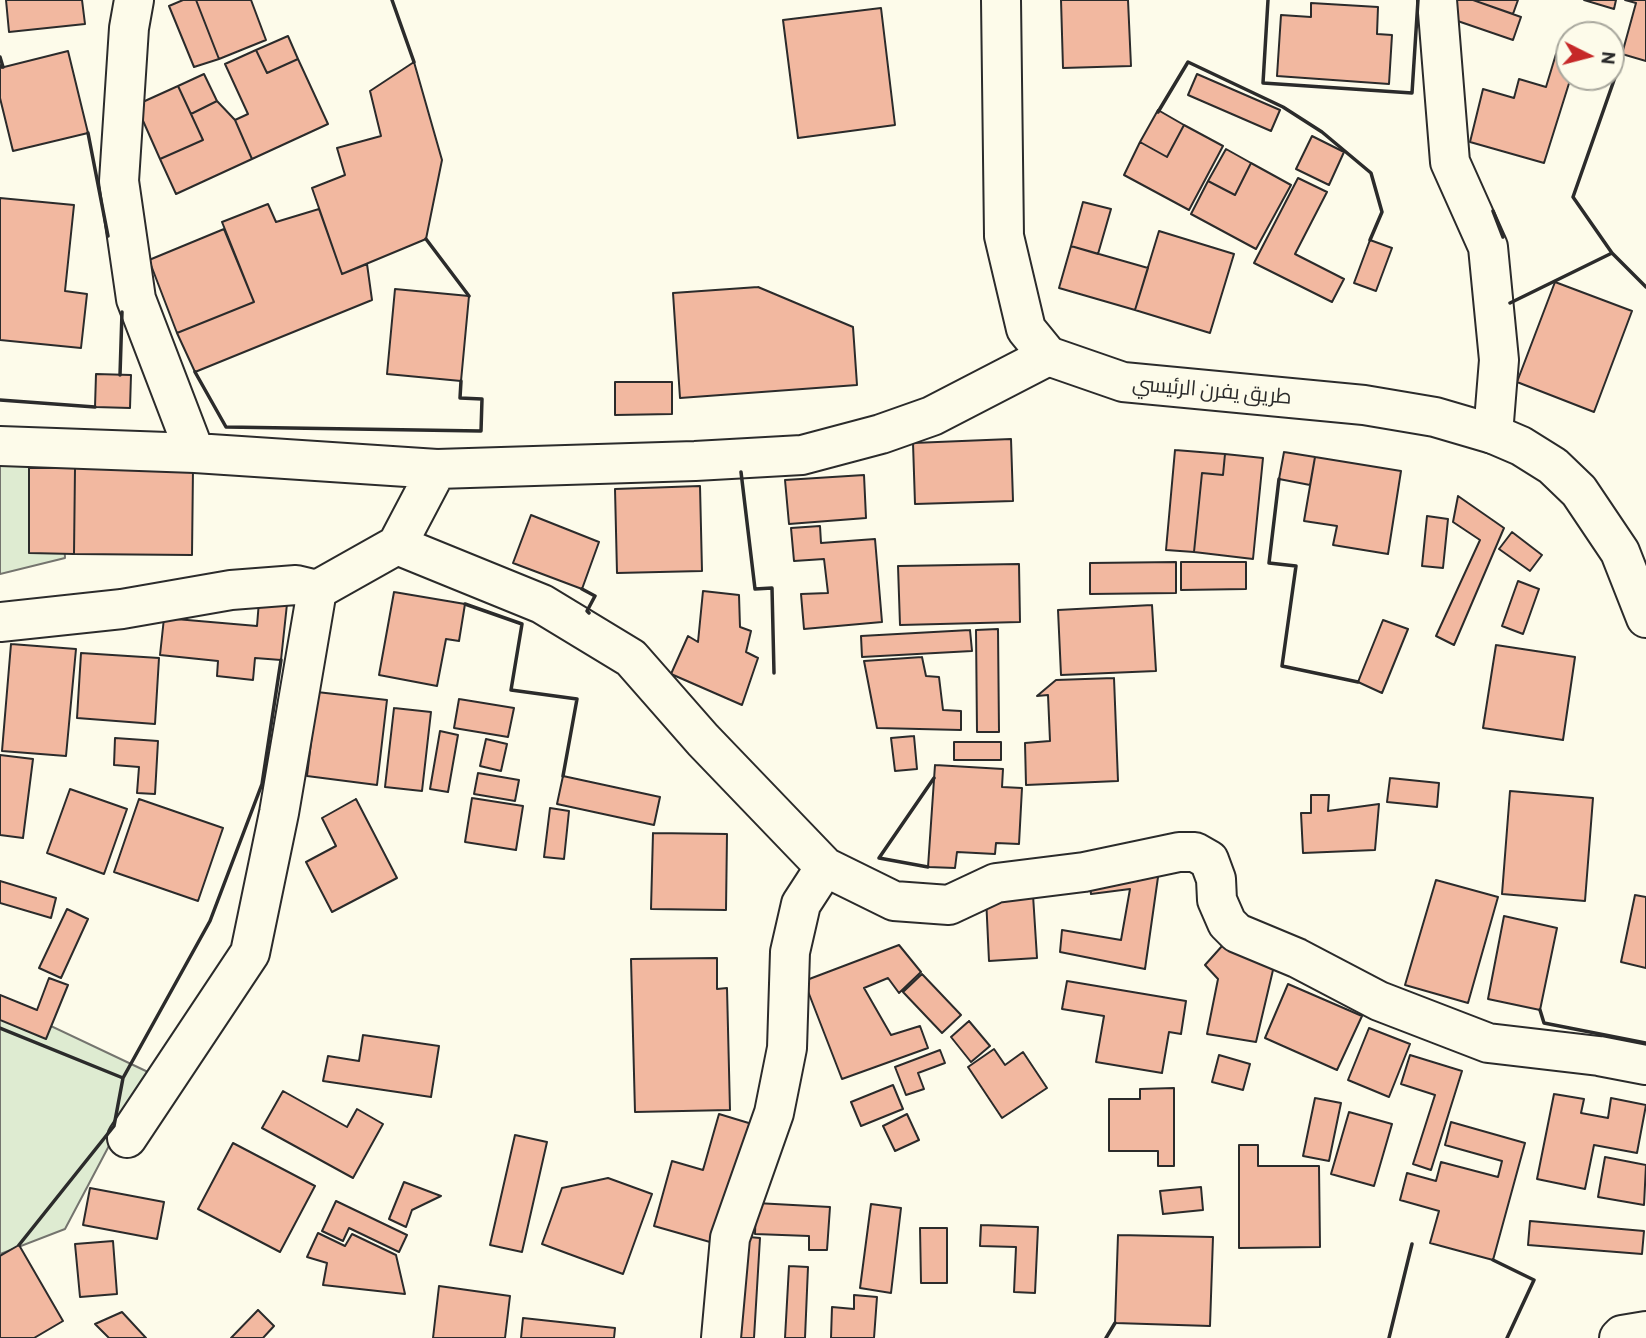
<!DOCTYPE html>
<html>
<head>
<meta charset="utf-8">
<style>
	body { margin:0 }
	#map { position:relative; width:1646px; height:1338px; overflow:hidden; background:#fdfbea; font-family:Barlow,sans-serif }
	canvas { display:block }
	.north { position:absolute; left:1555px; top:21px; width:70px; height:70px; box-sizing:border-box; background:#fdfbea; border:2px solid #a9a89e; border-radius:50%; rotate:96deg; font-size:19px; font-weight:700; line-height:28px; text-align:center; color:#2b2b2b }
	.north::after { content:''; display:block; margin:auto; width:24px; height:32px; background:#c62828; clip-path:polygon(50% 0,100% 100%,50% 72%,0 100%) }
</style>
</head>
<body>
<div id="map">
<canvas width="1646" height="1338"></canvas>
<div class="north">N</div>
</div>
<script>
const ctx = document.querySelector('canvas').getContext('2d');
ctx.lineJoin = 'round';
function fillPath(path, color) {
  ctx.fillStyle = color;
  ctx.fill(path, 'evenodd');
}
function shape(rows) {
  const path = new Path2D();
  for (const r of rows) {
    path.moveTo(r[0], r[1]);
    for (let i = 2; i < r.length; i += 2) path.lineTo(r[i], r[i + 1]);
  }
  return path;
}
function stroke(path, color, width, dash) {
  ctx.strokeStyle = color;
  ctx.lineWidth = width;
  ctx.lineCap = dash ? 'butt' : 'round';
  ctx.setLineDash(dash || []);
  ctx.stroke(path);
}
function write(font, color, halo, rows, align = 'center') {
  ctx.font = font + ' Barlow,Cairo,sans-serif';
  ctx.lineWidth = 5;
  ctx.setLineDash([]);
  ctx.textBaseline = 'middle';
  ctx.strokeStyle = halo;
  ctx.fillStyle = color;
  for (const [text, x, y, turn = 0] of rows) {
    ctx.save();
    ctx.translate(x, y);
    ctx.rotate((+turn || 0) * Math.PI / 180);
    ctx.textAlign = isNaN(turn) ? turn : align;
    if (halo) ctx.strokeText(text, 0, 0);
    ctx.fillText(text, 0, 0);
    ctx.restore();
  }
}
const green = shape([
	[0,459,60,461,65,558,0,574,0,459],
	[0,1002,148,1072,65,1229,0,1254,0,1002]
]);
fillPath(green, '#deebd1');
stroke(green, '#74746e', 2);
const building = shape([
	[6,0,82,0,85,24,9,32,6,0],
	[183,0,196,0,219,59,194,67,169,6,183,0],
	[196,0,251,0,266,40,219,59,196,0],
	[1061,0,1128,0,1131,66,1063,68,1061,0],
	[1452,0,1473,0,1521,17,1513,40,1446,17,1452,0],
	[1473,0,1518,0,1513,14,1473,0],
	[1584,0,1616,0,1614,9,1584,0],
	[1625,0,1646,0,1646,61,1622,54,1636,3,1625,0],
	[1311,3,1378,7,1377,34,1392,35,1389,84,1277,76,1281,15,1311,17,1311,3],
	[881,8,895,125,798,138,783,20,881,8],
	[288,36,298,59,267,73,256,50,288,36],
	[256,50,267,73,298,59,328,124,252,159,235,120,248,114,225,64,256,50],
	[68,51,88,133,13,151,0,98,0,68,68,51],
	[1556,54,1569,58,1571,77,1544,163,1470,142,1483,89,1514,98,1519,79,1546,87,1556,54],
	[414,62,442,160,426,239,342,274,312,188,345,175,337,148,381,136,370,91,414,62],
	[204,74,217,101,191,114,178,86,204,74],
	[1197,74,1280,110,1271,131,1188,95,1197,74],
	[178,86,203,140,160,159,136,105,178,86],
	[217,101,235,120,252,159,176,194,160,159,203,140,191,114,217,101],
	[1158,110,1184,125,1167,157,1140,142,1158,110],
	[1184,125,1223,146,1189,210,1124,175,1140,142,1167,157,1184,125],
	[1312,136,1344,152,1329,185,1296,169,1312,136],
	[1226,149,1251,163,1235,195,1208,181,1226,149],
	[1251,163,1291,185,1256,249,1191,214,1208,181,1235,195,1251,163],
	[1298,178,1327,192,1295,254,1344,279,1332,302,1254,263,1298,178],
	[0,198,74,205,65,291,87,294,81,348,0,340,0,198],
	[1083,202,1111,209,1098,254,1071,246,1083,202],
	[268,204,276,222,319,209,342,274,367,264,372,300,195,372,177,333,254,302,222,222,268,204],
	[224,229,254,302,177,333,149,260,224,229],
	[1159,231,1234,254,1210,333,1135,310,1159,231],
	[1370,240,1392,248,1376,291,1354,283,1370,240],
	[1071,246,1148,268,1135,310,1059,288,1071,246],
	[1555,282,1632,311,1594,412,1517,382,1555,282],
	[758,287,853,327,857,385,680,398,673,293,758,287],
	[395,289,469,296,461,381,387,374,395,289],
	[96,374,131,375,130,408,95,407,96,374],
	[615,382,672,382,672,414,615,415,615,382],
	[1011,439,1013,501,915,504,913,443,1011,439],
	[1175,450,1225,454,1223,475,1202,473,1194,552,1166,550,1175,450],
	[1284,452,1315,457,1310,485,1279,479,1284,452],
	[1225,454,1263,458,1253,559,1194,552,1202,473,1223,475,1225,454],
	[1315,457,1401,471,1388,554,1333,545,1337,526,1304,521,1315,457],
	[29,468,75,468,74,554,29,553,29,468],
	[75,468,193,468,192,555,74,554,75,468],
	[864,475,866,518,789,524,785,480,864,475],
	[700,486,702,571,617,573,615,489,700,486],
	[1458,496,1504,528,1454,645,1436,636,1480,540,1453,522,1458,496],
	[531,515,599,542,582,589,513,563,531,515],
	[1427,516,1448,519,1443,568,1422,566,1427,516],
	[820,526,821,543,875,539,882,622,804,629,801,594,828,593,824,559,794,561,791,528,820,526],
	[1512,532,1542,555,1530,571,1499,549,1512,532],
	[1176,562,1176,593,1090,594,1090,563,1176,562],
	[1181,562,1246,562,1246,589,1181,590,1181,562],
	[1019,564,1020,622,900,625,898,566,1019,564],
	[1518,581,1539,589,1523,634,1502,626,1518,581],
	[703,591,739,595,740,627,751,631,746,652,758,658,742,705,671,674,688,636,698,642,703,591],
	[394,592,465,604,459,641,446,639,437,686,379,675,394,592],
	[259,601,287,604,281,660,255,658,253,680,217,676,218,661,160,655,164,618,257,626,259,601],
	[1152,605,1156,671,1061,675,1058,610,1152,605],
	[1383,620,1408,629,1382,693,1358,682,1383,620],
	[998,629,999,732,977,732,976,630,998,629],
	[970,630,972,651,862,657,861,636,970,630],
	[11,644,76,649,66,756,2,751,11,644],
	[1496,645,1575,657,1563,740,1483,728,1496,645],
	[81,653,159,658,155,724,77,718,81,653],
	[922,657,926,676,939,677,943,710,961,711,961,730,877,728,864,661,922,657],
	[1114,678,1118,781,1026,785,1025,743,1050,741,1048,695,1037,696,1056,680,1114,678],
	[317,692,387,700,377,785,307,776,317,692],
	[459,699,514,708,508,737,454,728,459,699],
	[394,708,431,712,422,791,385,787,394,708],
	[440,731,458,735,448,792,430,789,440,731],
	[914,736,917,769,895,771,891,738,914,736],
	[115,738,158,741,155,794,137,793,139,767,114,765,115,738],
	[486,739,507,744,501,771,480,766,486,739],
	[954,742,1001,742,1001,760,954,760,954,742],
	[0,755,33,759,23,838,0,835,0,755],
	[935,765,1003,769,1002,787,1022,788,1019,844,996,843,995,854,957,852,955,868,928,867,935,765],
	[478,773,519,780,515,801,474,794,478,773],
	[563,776,660,797,654,825,557,804,563,776],
	[1390,778,1439,783,1437,807,1387,802,1390,778],
	[70,789,127,809,104,874,47,853,70,789],
	[1510,791,1593,798,1585,901,1502,894,1510,791],
	[1311,795,1329,795,1328,811,1379,804,1375,850,1303,853,1301,813,1311,813,1311,795],
	[472,798,523,806,516,850,465,842,472,798],
	[139,799,223,828,198,901,114,872,139,799],
	[356,799,397,878,332,912,306,862,336,846,322,818,356,799],
	[550,808,569,811,564,859,544,857,550,808],
	[653,833,727,834,726,910,651,909,653,833],
	[1160,863,1145,969,1060,952,1062,930,1121,940,1130,889,1091,894,1089,879,1160,863],
	[1436,880,1498,897,1468,1003,1405,985,1436,880],
	[0,881,56,898,51,918,0,903,0,881],
	[1033,895,1037,958,989,961,986,897,1033,895],
	[1635,895,1646,897,1646,968,1621,962,1635,895],
	[67,909,88,919,61,978,39,968,67,909],
	[1504,916,1557,928,1540,1010,1488,999,1504,916],
	[1231,936,1273,970,1256,1042,1207,1034,1218,979,1205,965,1231,936],
	[899,945,921,972,899,993,888,978,864,988,891,1035,920,1026,928,1048,842,1079,804,981,899,945],
	[717,958,717,989,727,988,730,1110,635,1112,631,959,717,958],
	[922,974,961,1015,942,1033,903,992,922,974],
	[49,978,68,985,46,1039,0,1020,0,995,37,1010,49,978],
	[1067,981,1186,1001,1181,1034,1169,1032,1162,1073,1096,1062,1104,1016,1062,1009,1067,981],
	[1288,984,1362,1016,1337,1070,1265,1038,1288,984],
	[969,1021,990,1046,971,1062,951,1037,969,1021],
	[1369,1028,1410,1044,1389,1097,1348,1080,1369,1028],
	[363,1035,439,1046,431,1097,323,1081,328,1056,359,1061,363,1035],
	[994,1049,1005,1065,1023,1052,1047,1088,1002,1118,968,1067,994,1049],
	[940,1050,945,1063,918,1073,924,1089,906,1095,895,1067,940,1050],
	[1219,1055,1250,1064,1243,1090,1212,1082,1219,1055],
	[1410,1055,1462,1071,1431,1170,1413,1164,1435,1095,1401,1084,1410,1055],
	[893,1085,903,1109,861,1126,851,1102,893,1085],
	[1174,1088,1174,1166,1158,1166,1158,1151,1109,1151,1109,1099,1140,1099,1140,1089,1174,1088],
	[283,1091,347,1127,357,1109,383,1124,353,1178,262,1128,283,1091],
	[1554,1094,1584,1099,1581,1113,1608,1118,1611,1098,1646,1105,1637,1153,1594,1145,1585,1189,1537,1179,1554,1094],
	[1315,1098,1341,1103,1329,1161,1303,1156,1315,1098],
	[1349,1112,1392,1124,1374,1186,1331,1174,1349,1112],
	[719,1114,752,1124,717,1244,654,1226,672,1161,703,1170,719,1114],
	[907,1114,919,1140,895,1151,883,1126,907,1114],
	[1451,1122,1525,1143,1493,1260,1430,1243,1439,1211,1400,1200,1407,1173,1436,1181,1441,1162,1498,1177,1502,1161,1445,1145,1451,1122],
	[515,1135,547,1142,522,1252,490,1245,515,1135],
	[233,1143,315,1186,280,1252,198,1209,233,1143],
	[1239,1145,1258,1145,1258,1166,1319,1166,1320,1247,1239,1248,1239,1145],
	[1605,1157,1646,1165,1644,1205,1598,1197,1605,1157],
	[608,1178,652,1194,623,1274,542,1244,562,1188,608,1178],
	[404,1182,441,1196,412,1210,406,1227,389,1219,404,1182],
	[1201,1187,1203,1210,1163,1214,1160,1191,1201,1187],
	[90,1188,164,1202,157,1239,83,1225,90,1188],
	[336,1201,407,1235,399,1252,349,1228,343,1241,322,1231,336,1201],
	[756,1203,830,1207,827,1250,809,1250,809,1236,755,1234,756,1203],
	[871,1204,901,1208,891,1293,860,1288,871,1204],
	[1530,1221,1644,1231,1642,1254,1528,1245,1530,1221],
	[981,1225,1038,1227,1035,1293,1014,1292,1016,1247,980,1246,981,1225],
	[920,1228,947,1228,947,1283,921,1283,920,1228],
	[318,1233,345,1246,352,1234,396,1255,405,1294,323,1285,327,1263,307,1257,318,1233],
	[1118,1235,1213,1237,1210,1326,1115,1323,1118,1235],
	[738,1236,760,1238,754,1338,731,1338,738,1236],
	[113,1241,117,1294,80,1297,75,1244,113,1241],
	[19,1245,63,1321,34,1338,0,1338,0,1256,19,1245],
	[789,1266,808,1267,805,1338,785,1338,789,1266],
	[439,1286,510,1296,505,1338,433,1338,439,1286],
	[854,1295,877,1297,874,1338,831,1338,832,1307,854,1309,854,1295],
	[258,1310,274,1326,263,1338,231,1338,258,1310],
	[122,1312,146,1338,109,1338,95,1324,122,1312],
	[523,1318,615,1328,614,1338,521,1338,523,1318]
]);
fillPath(building, '#f2b8a0');
stroke(building, '#2b2b2b', 2);
const minor = shape([
	[134,0,129,28,119,181,136,299,195,453],
	[1437,0,1450,162,1488,247,1499,360,1493,434],
	[0,446,195,453,437,469,695,461,802,455,881,434,932,416,1048,356],
	[397,545,542,604,631,658,703,740,825,867,801,904,790,952,787,1048,774,1113,730,1238,721,1338],
	[0,622,122,609,231,590,296,585,317,590],
	[825,867,894,901,949,905,996,883,1084,872,1179,852,1195,852,1209,860,1216,879,1217,900,1227,923,1237,933,1297,958,1379,1001,1488,1043,1599,1056,1646,1065],
	[127,1138,250,953,279,813,317,590,397,545,437,469],
	[1619,1338,1622,1335,1646,1331]
]);
const secondary = shape([
	[1001,0,1004,236,1026,329,1048,356,1123,382,1364,405,1435,417,1493,434,1521,446,1553,466,1579,491,1620,552,1646,618]
]);
stroke(minor, '#2b2b2b', 42);
stroke(secondary, '#2b2b2b', 42);
stroke(minor, '#fdfbea', 38);
stroke(secondary, '#fdfbea', 38);
stroke(shape([
	[392,0,414,62],
	[1268,0,1263,83,1412,93,1418,0],
	[0,57,3,67,0,66],
	[1619,66,1573,197,1612,253,1646,287],
	[1158,112,1188,62,1283,107,1322,132,1371,173,1382,212,1370,240],
	[88,133,108,236],
	[1493,211,1503,237],
	[426,239,469,296],
	[1510,303,1612,253],
	[195,372,226,427,481,431,482,399,460,398,461,381],
	[120,375,122,312],
	[0,400,95,407],
	[741,472,755,589,772,588,774,673],
	[1279,479,1269,563,1296,566,1282,666,1358,682],
	[582,589,595,596,587,611,589,613],
	[465,604,522,624,511,690,577,699,563,776],
	[928,867,879,858,934,778],
	[1540,1010,1544,1023,1646,1043],
	[0,1028,123,1078,210,921,262,784,281,660],
	[19,1245,114,1126,123,1078],
	[1493,1260,1534,1280,1507,1338],
	[1106,1338,1115,1323],
	[1389,1338,1412,1244]
]), '#2b2b2b', 3.5);
write('21px', '#2b2b2b', '#fdfbea', [
	["طريق يفرن الرئيسي",1212,390,5]
]);
</script>
</body>
</html>
